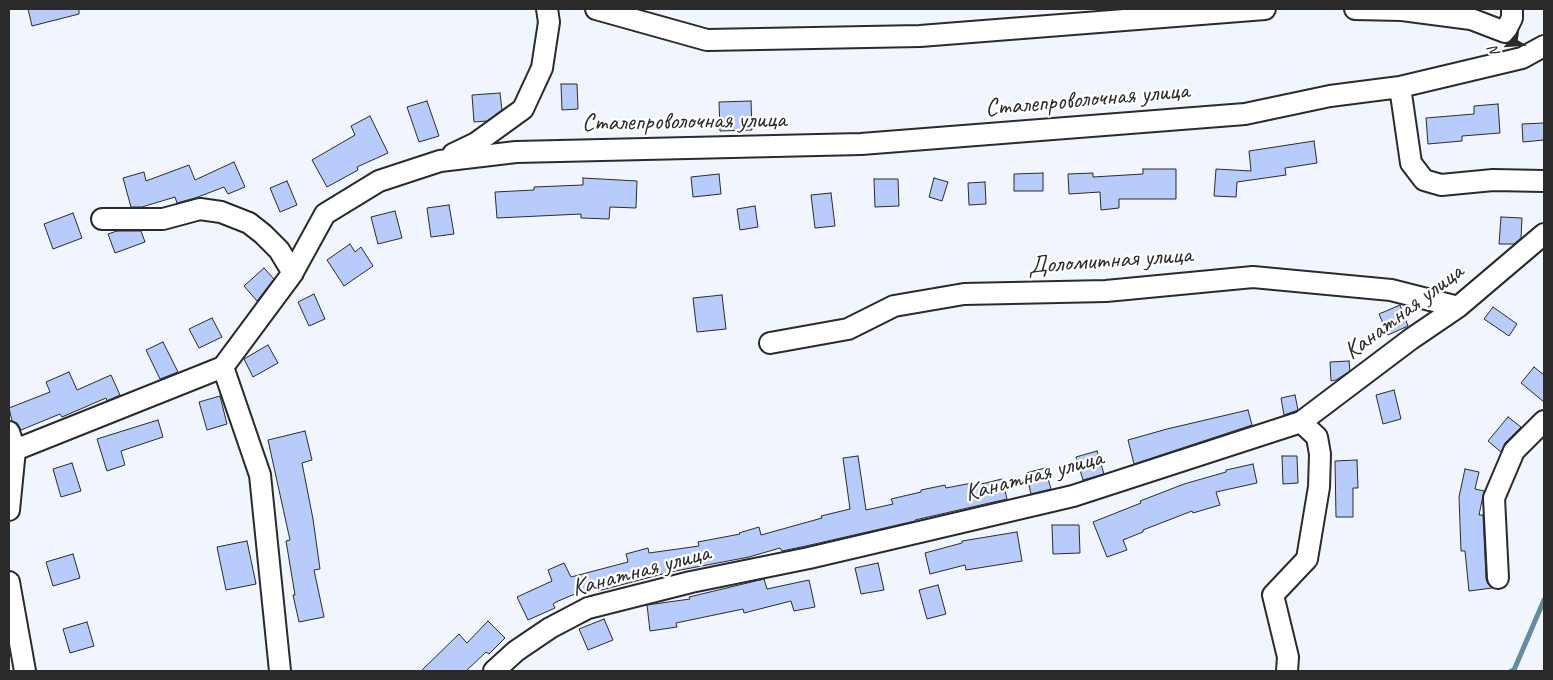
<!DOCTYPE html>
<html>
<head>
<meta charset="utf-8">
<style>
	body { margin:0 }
	#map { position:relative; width:1553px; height:680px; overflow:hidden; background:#f1f5fe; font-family:Caveat,sans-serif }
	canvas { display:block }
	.frame { position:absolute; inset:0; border:10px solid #2b2b2b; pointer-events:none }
	.north { position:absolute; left:1483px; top:20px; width:50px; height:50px; -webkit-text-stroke:4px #fff; paint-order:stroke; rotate:244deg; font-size:14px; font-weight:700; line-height:20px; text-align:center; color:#2b2b2b }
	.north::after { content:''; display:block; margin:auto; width:18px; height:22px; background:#2b2b2b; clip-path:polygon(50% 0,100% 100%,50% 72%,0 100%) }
</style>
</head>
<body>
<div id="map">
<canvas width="1553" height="680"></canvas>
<div class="frame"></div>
<div class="north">N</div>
</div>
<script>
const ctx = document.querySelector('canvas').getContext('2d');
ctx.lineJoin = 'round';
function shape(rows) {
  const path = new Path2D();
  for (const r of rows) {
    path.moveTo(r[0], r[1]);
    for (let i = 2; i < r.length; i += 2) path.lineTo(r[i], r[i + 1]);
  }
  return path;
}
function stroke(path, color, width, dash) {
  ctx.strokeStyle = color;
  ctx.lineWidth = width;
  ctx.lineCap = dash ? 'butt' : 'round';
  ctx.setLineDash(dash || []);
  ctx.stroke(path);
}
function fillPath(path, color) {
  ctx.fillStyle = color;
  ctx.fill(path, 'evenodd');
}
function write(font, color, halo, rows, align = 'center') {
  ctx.font = font + ' Caveat,sans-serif';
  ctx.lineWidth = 4.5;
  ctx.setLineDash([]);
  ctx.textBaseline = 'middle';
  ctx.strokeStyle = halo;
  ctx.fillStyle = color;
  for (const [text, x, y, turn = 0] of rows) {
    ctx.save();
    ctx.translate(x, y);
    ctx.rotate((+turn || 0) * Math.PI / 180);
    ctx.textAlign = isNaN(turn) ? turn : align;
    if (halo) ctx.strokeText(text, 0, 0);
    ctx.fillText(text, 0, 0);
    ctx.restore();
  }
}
stroke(shape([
	[1511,671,1514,670,1544,600]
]), '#638d9e', 5);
const building = shape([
	[28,9,79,9,79,14,32,26,28,9],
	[561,84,577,84,578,109,562,110,561,84],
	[500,93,502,110,487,121,474,122,472,95,500,93],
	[427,101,439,136,419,142,407,107,427,101],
	[751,101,752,130,720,131,719,102,751,101],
	[1498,104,1500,133,1462,136,1462,141,1428,144,1426,118,1474,114,1474,106,1498,104],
	[370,116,388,153,357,167,358,170,327,187,312,160,355,135,351,126,370,116],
	[1544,123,1544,140,1523,142,1522,124,1544,123],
	[1314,141,1317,163,1285,168,1286,175,1237,182,1236,197,1214,196,1216,169,1251,171,1249,151,1314,141],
	[234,162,245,187,228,194,224,187,198,197,177,203,175,197,142,207,131,207,123,178,144,172,146,181,189,165,195,180,234,162],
	[1143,169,1176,169,1176,199,1119,199,1119,208,1101,210,1100,192,1069,194,1068,174,1093,173,1093,177,1143,174,1143,169],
	[1043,173,1043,191,1014,191,1014,174,1043,173],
	[719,174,721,194,693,197,691,177,719,174],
	[583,178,637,181,636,208,610,207,609,219,581,218,581,214,497,218,495,192,534,190,534,187,583,185,583,178],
	[934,178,948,182,942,201,929,197,934,178],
	[874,179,898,179,899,206,875,207,874,179],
	[287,181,297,205,280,212,270,188,287,181],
	[985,182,986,204,969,205,968,183,985,182],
	[831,193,835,226,815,228,811,195,831,193],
	[449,205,454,234,431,237,427,208,449,205],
	[755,206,758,227,740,230,737,209,755,206],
	[395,211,402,238,378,244,371,217,395,211],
	[73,213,82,238,53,249,44,224,73,213],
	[1501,217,1522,218,1521,238,1514,244,1499,244,1501,217],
	[117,231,141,231,145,242,115,253,108,234,117,231],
	[350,244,355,252,361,247,373,266,344,286,327,260,350,244],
	[264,268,274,279,257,301,244,286,264,268],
	[314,294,325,319,309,326,298,302,314,294],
	[722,295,726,329,697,332,693,298,722,295],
	[1400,305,1408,326,1388,335,1379,314,1400,305],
	[1493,307,1517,324,1509,336,1484,319,1493,307],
	[212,318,222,337,199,348,189,329,212,318],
	[163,342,178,372,160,379,146,350,163,342],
	[268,345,278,363,253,377,244,359,268,345],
	[1349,361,1350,371,1336,380,1331,381,1330,362,1349,361],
	[1534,367,1544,375,1544,402,1521,383,1534,367],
	[69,372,77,390,111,375,120,395,107,401,106,398,62,417,60,414,21,430,17,423,12,421,9,408,50,392,46,382,69,372],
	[1394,390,1401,419,1383,424,1376,395,1394,390],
	[1295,395,1298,410,1284,415,1281,398,1295,395],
	[220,396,227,424,207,430,199,402,220,396],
	[1248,410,1252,425,1134,464,1128,440,1167,429,1248,410],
	[1508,417,1521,427,1505,443,1501,452,1488,441,1508,417],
	[158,420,163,437,121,451,125,465,107,471,97,439,158,420],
	[305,431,312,460,302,463,313,519,320,569,314,570,324,617,299,622,293,595,295,595,286,541,290,540,268,440,305,431],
	[1097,451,1104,474,1083,480,1076,457,1097,451],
	[858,456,866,510,893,504,891,499,921,492,921,490,945,485,946,488,972,483,973,486,1002,479,1007,499,915,520,915,521,806,546,782,551,780,548,749,557,670,572,598,591,596,585,556,602,553,604,555,608,528,620,517,597,552,581,548,570,564,563,571,577,628,562,626,554,648,548,649,553,699,546,698,542,740,534,739,533,759,527,761,535,822,518,821,516,850,509,843,458,858,456],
	[1282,456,1297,456,1298,483,1283,484,1282,456],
	[1357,460,1358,488,1353,488,1353,517,1336,517,1335,461,1357,460],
	[72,463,81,491,61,497,53,469,72,463],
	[1253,464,1257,483,1216,492,1220,505,1193,513,1192,511,1143,530,1143,532,1123,540,1127,550,1107,557,1093,522,1141,503,1140,501,1184,484,1226,472,1226,470,1253,464],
	[1045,468,1051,489,1031,494,1026,473,1045,468],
	[1465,469,1479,472,1475,489,1484,491,1479,515,1483,515,1486,579,1488,584,1492,588,1469,591,1465,551,1461,551,1459,497,1465,469],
	[1052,525,1079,525,1080,553,1053,554,1052,525],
	[1017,532,1022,561,966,570,965,565,930,574,925,553,962,543,962,541,1017,532],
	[247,541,256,584,226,590,217,547,247,541],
	[73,554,80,578,53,586,46,562,73,554],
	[878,563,884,590,861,594,855,568,878,563],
	[764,579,767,589,809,580,815,607,794,611,791,601,744,613,743,609,676,623,677,627,650,631,647,605,690,599,689,597,764,579],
	[938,585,946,614,927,619,919,590,938,585],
	[604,619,613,640,588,650,579,629,604,619],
	[488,621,505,638,489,654,486,652,466,671,421,671,459,634,467,643,488,621],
	[87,622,94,646,70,653,63,629,87,622]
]);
fillPath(building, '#b7ccfb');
stroke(building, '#2b2b2b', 1);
const minor = shape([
	[596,9,707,40,920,36,1265,9],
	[1355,9,1402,10,1471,19,1505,32,1512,18,1512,9],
	[1400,87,1411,163,1424,180,1441,185,1493,180,1544,181],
	[453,154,476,143,523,109,542,68,549,22,547,9],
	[102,219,163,219,200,209,221,212,249,223,263,234,279,250,293,273],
	[770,343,848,329,894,306,964,294,1106,291,1253,277,1391,290,1458,307],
	[9,432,15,450,9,510],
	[15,450,223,367],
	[1498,578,1494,498,1514,451,1544,421],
	[9,582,25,671],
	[280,671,260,475,223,367,292,274,325,214,379,181,440,161,516,152,861,144,1245,114,1330,96,1400,87,1522,58,1544,46],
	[494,671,516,651,550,628,588,608,691,582,809,558,1073,496,1301,422,1411,339,1458,307,1544,234],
	[1287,671,1288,657,1273,595,1307,559,1319,487,1320,454,1317,437,1301,422]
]);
stroke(minor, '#2b2b2b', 24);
stroke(minor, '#fff', 20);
write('25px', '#2b2b2b', '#fff', [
	["Сталепроволочная улица",1087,100,-5],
	["Сталепроволочная улица",684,122,-1],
	["Доломитная улица",1110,261,-4],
	["Канатная улица",1404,312,-37],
	["Канатная улица",1034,476,-15],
	["Канатная улица",641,571,-15]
]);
</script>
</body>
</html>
